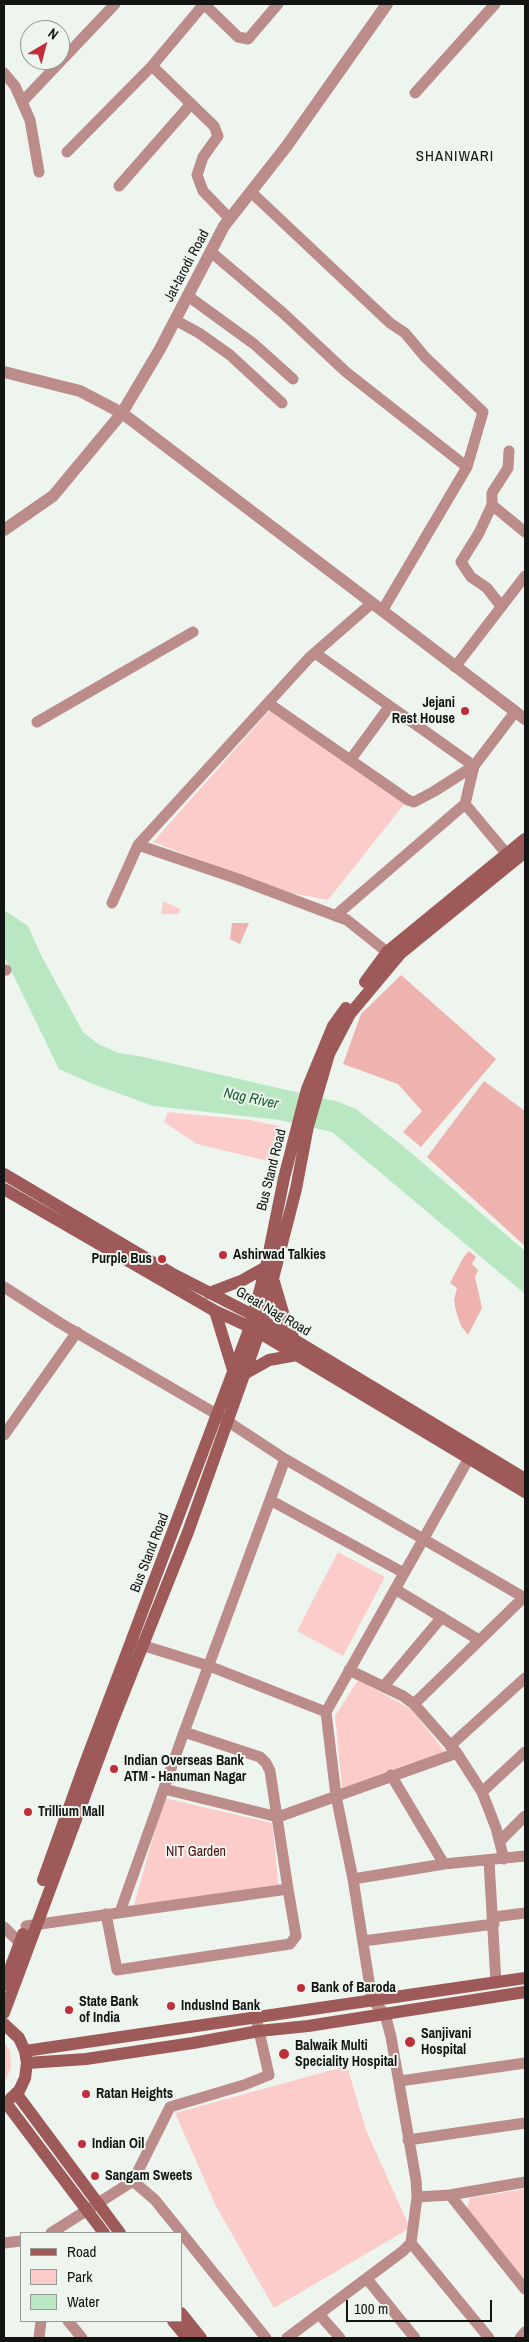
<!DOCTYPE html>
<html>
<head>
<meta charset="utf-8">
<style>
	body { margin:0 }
	#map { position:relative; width:529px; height:2342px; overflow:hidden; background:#eef5ef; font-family:"Archivo Narrow",sans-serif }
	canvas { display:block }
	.frame { position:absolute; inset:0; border:5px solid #131513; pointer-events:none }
	.legend { position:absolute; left:20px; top:2232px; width:162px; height:90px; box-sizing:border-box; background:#eef5ef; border:1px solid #969b97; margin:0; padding:6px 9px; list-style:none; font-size:15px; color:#131513 }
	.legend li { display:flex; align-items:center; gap:10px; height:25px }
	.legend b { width:25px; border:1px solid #969b97 }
	.north { position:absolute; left:20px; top:20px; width:50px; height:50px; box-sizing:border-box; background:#eef5ef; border:1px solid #969b97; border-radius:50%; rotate:37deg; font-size:14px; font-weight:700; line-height:20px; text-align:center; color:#131513 }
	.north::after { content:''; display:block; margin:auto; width:18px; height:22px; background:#bf2f3a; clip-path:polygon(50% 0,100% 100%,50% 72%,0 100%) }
	.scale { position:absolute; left:346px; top:2300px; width:146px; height:22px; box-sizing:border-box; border:2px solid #131513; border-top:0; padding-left:6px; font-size:15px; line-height:18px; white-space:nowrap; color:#131513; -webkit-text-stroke:4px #eef5ef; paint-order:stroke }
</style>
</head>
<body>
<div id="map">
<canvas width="529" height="2342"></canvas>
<div class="frame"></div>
<ul class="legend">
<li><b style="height:6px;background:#9d5a59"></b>Road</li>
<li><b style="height:14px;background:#fbccca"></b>Park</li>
<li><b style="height:14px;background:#b8e7c2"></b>Water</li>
</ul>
<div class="north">N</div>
<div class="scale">100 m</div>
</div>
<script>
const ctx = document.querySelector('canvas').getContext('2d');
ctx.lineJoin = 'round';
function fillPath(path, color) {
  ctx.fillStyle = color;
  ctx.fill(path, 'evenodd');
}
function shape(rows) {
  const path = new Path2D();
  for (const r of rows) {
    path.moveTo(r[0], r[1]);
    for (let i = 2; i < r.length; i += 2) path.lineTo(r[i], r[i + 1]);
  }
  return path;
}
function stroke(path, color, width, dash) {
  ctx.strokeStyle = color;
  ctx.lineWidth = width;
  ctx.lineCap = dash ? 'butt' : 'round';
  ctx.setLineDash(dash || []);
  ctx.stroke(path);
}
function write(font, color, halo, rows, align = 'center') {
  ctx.font = font + ' "Archivo Narrow",sans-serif';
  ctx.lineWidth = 4;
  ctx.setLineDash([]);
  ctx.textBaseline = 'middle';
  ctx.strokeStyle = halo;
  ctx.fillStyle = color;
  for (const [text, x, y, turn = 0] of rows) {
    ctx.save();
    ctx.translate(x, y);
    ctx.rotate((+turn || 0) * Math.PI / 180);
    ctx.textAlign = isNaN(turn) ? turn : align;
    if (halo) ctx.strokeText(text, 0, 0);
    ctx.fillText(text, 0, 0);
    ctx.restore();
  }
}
fillPath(shape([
	[270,710,405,803,328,900,281,891,153,842],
	[163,901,180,909,179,914,161,914],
	[168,1112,250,1120,279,1126,276,1163,197,1144,164,1122],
	[338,1552,385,1577,343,1656,297,1631],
	[358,1680,411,1709,446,1753,342,1788,335,1716],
	[164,1798,272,1823,279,1890,134,1905],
	[4,2042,10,2051,11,2068,4,2084],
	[347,2066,366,2130,410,2228,274,2308,216,2206,175,2113],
	[525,2189,525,2280,467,2208,470,2198]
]), '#fbccca');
fillPath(shape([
	[232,923,249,923,240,944,230,939],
	[401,975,496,1059,421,1147,403,1132,422,1111,398,1084,343,1064,361,1014],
	[484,1081,525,1111,525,1246,427,1157],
	[469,1251,476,1257,472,1264,478,1270,475,1277,482,1308,468,1335,461,1326,456,1311,454,1300,457,1288,450,1283,463,1258]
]), '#eeb2af');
fillPath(shape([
	[4,910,28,926,42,957,83,1032,98,1044,119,1053,144,1057,339,1102,356,1109,403,1146,525,1251,525,1294,332,1132,280,1120,153,1106,93,1084,59,1069,4,956]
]), '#b8e7c2');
stroke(shape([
	[204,4,238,37,248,39,278,4],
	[152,66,214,126,218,136,203,157,197,175,203,191,230,219],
	[4,73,15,86,30,120,39,172],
	[415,93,495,4],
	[22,102,115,4],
	[67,152,152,66,204,4],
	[119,186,191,104],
	[251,192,390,323,405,333,425,357,483,412,467,467,382,611],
	[211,252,283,313,346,372,467,467],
	[188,296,254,344,293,379],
	[175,320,199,333,230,355,282,403],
	[492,505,492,493,508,468,509,451],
	[372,603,309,658,138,845,238,879,347,920,387,952],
	[501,606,487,588,471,577,461,562,479,533,492,505,525,532],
	[455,667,525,576],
	[268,703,408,800,414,802,433,792,474,766,315,653],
	[37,722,193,632],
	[351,759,389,707],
	[465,804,474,766,515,712],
	[112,903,138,845],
	[335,916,465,804,511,859],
	[4,970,6,970],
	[4,1287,60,1323,218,1415,285,1459,525,1598],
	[4,1435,77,1332],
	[285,1459,270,1500,404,1573],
	[395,1589,479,1640],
	[135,1643,209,1666,326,1712],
	[349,1670,403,1696,414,1704,457,1753,482,1792,496,1828,504,1859],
	[384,1686,442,1617],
	[414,1704,524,1597],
	[450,1746,525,1678],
	[391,1775,444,1864],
	[164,1789,278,1817,457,1753],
	[482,1792,525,1752],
	[500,1841,525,1816],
	[489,1861,496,1983],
	[353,1879,444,1864,525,1856],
	[120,1912,184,1732,270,1500],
	[106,1914,117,1970,290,1944,296,1936,288,1889],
	[493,1917,525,1913],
	[26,1926,288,1889,270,1771,266,1763,260,1757,184,1732],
	[4,1927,20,1943],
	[363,1941,494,1924],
	[400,2081,525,2063],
	[408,2140,525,2123],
	[133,2181,170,2107,244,2085,269,2075,256,2018],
	[450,2195,525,2182],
	[417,2197,450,2195,525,2289],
	[51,2233,133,2181,155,2200,266,2338],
	[4,2243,21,2241],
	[411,2243,489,2338],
	[367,2279,415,2338],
	[319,2314,340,2338],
	[68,2321,82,2338],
	[39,2338,41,2321],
	[287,2338,403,2251,411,2243,417,2197,416,2180,391,2037,385,2014,372,2000,353,1879,336,1796,326,1712,469,1458],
	[520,2338,525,2332]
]), '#bc8c8a', 11);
stroke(shape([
	[4,372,80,391,122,413,525,719],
	[4,530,53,496,122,413,160,349,224,226,286,147,387,4]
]), '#bc8c8a', 12);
stroke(shape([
	[365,982,387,952,525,839],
	[4,1174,171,1273,253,1315,525,1479],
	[4,1189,215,1311,250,1327,525,1492],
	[274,1282,284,1316,295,1342],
	[209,1293,243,1280,266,1267],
	[215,1311,233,1370],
	[246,1373,269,1360,297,1355],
	[43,1880,84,1766,250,1327,266,1267,284,1178,307,1089,333,1026,346,1008],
	[4,1985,23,1934],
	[4,2013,113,1720,188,1532,259,1333,296,1189,308,1126,329,1054,350,1014,401,953,525,852],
	[4,2024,19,2038,25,2051,27,2063,25,2078,19,2091,11,2098],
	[25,2051,525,1978],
	[27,2063,86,2059,193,2043,259,2031,308,2026,525,1992],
	[16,2093,120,2233],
	[6,2103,104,2233],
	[181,2313,201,2338],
	[173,2321,187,2338]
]), '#9d5a59', 12);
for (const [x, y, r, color] of [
	[465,711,5,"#bf2f3a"],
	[223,1255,5,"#bf2f3a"],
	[162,1259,5,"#bf2f3a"],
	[114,1769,5,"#bf2f3a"],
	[28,1812,5,"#bf2f3a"],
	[301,1988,5,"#bf2f3a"],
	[171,2006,5,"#bf2f3a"],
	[69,2010,5,"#bf2f3a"],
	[410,2042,6,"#bf2f3a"],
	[284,2054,6,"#bf2f3a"],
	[86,2094,5,"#bf2f3a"],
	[82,2144,5,"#bf2f3a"],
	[95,2176,5,"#bf2f3a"]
]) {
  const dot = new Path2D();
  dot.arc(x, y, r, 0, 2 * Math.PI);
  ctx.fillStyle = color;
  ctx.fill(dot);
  stroke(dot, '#eef5ef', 2);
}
write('14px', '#131513', '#eef5ef', [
	["Jat-tarodi Road",187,266,-62],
	["Bus Stand Road",272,1170,-76],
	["Great Nag Road",273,1312,30],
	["Bus Stand Road",150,1553,-69]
]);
write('bold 14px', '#131513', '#eef5ef', [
	["Jejani",455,703,"right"],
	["Rest House",455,719,"right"],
	["Ashirwad Talkies",233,1255],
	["Purple Bus",152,1259,"right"],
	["Indian Overseas Bank",124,1761],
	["ATM - Hanuman Nagar",124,1777],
	["Trillium Mall",38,1812],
	["Bank of Baroda",311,1988],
	["State Bank",79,2002],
	["of India",79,2018],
	["IndusInd Bank",181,2006],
	["Sanjivani",421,2034],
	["Hospital",421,2050],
	["Balwaik Multi",295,2046],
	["Speciality Hospital",295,2062],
	["Ratan Heights",96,2094],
	["Indian Oil",92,2144],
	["Sangam Sweets",105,2176]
], 'left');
write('14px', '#500b11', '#eef5ef', [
	["NIT Garden",196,1852]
]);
ctx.letterSpacing = '1px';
write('15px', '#131513', '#eef5ef', [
	["SHANIWARI",455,157]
]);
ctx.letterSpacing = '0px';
write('italic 15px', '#1c6134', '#eef5ef', [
	["Nag River",251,1099,12]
]);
</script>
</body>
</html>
